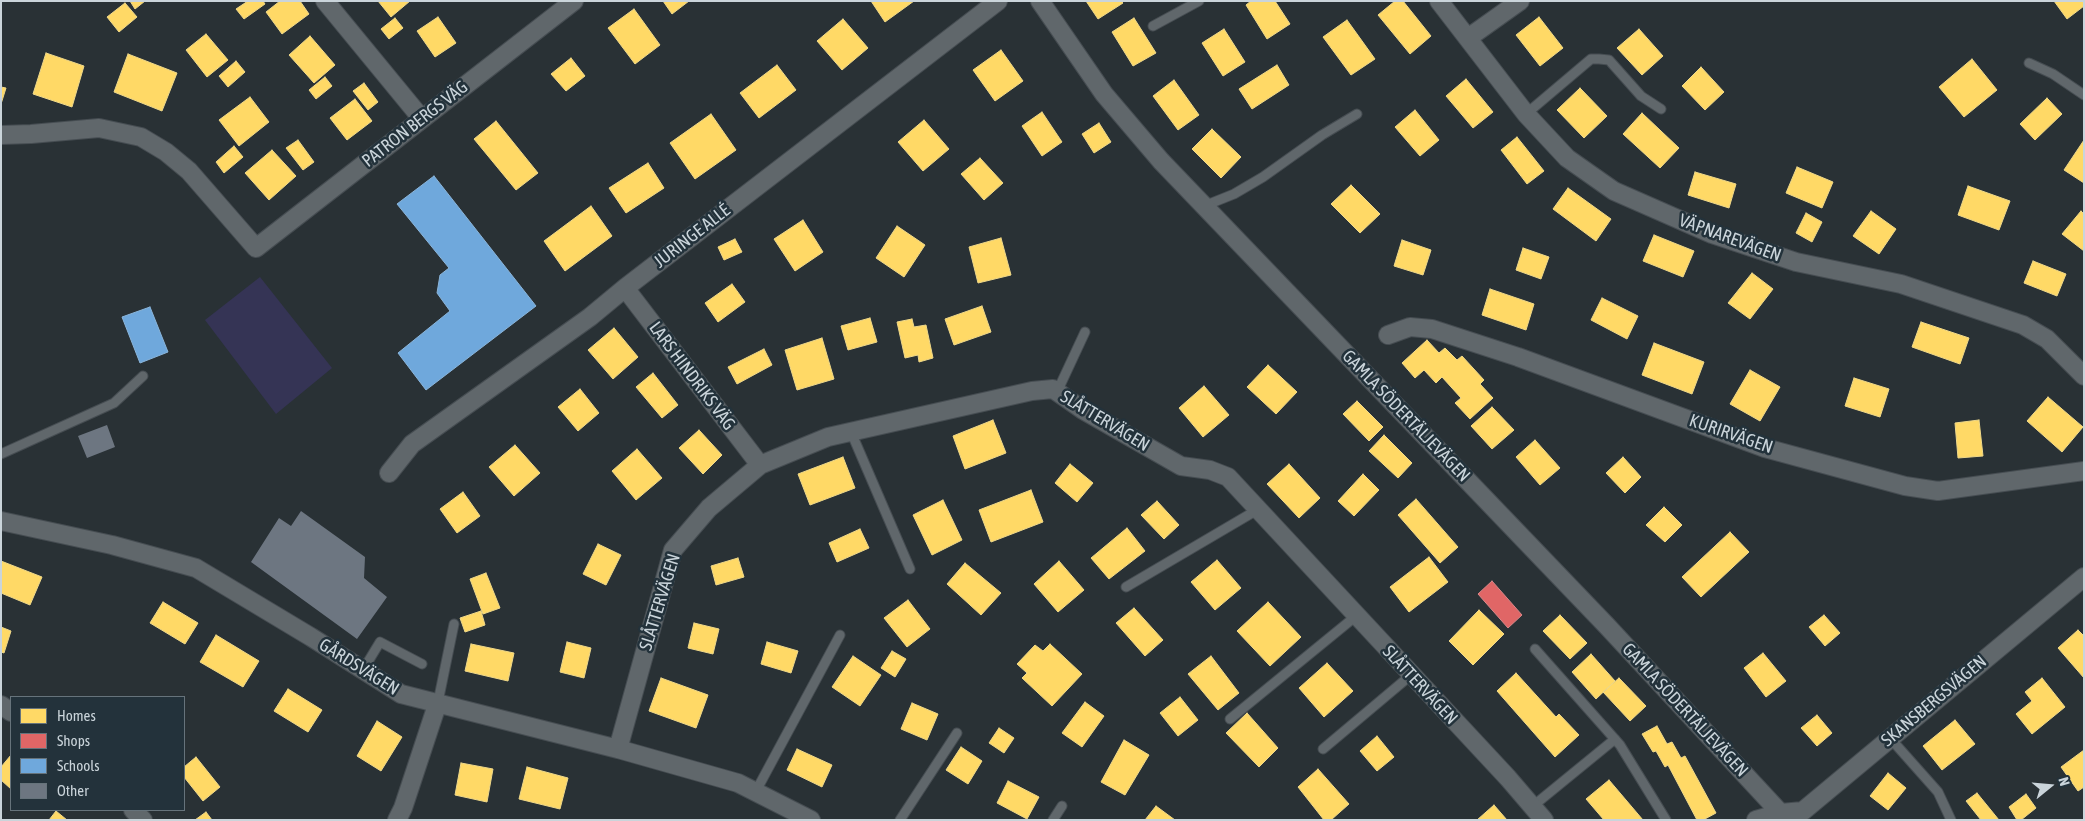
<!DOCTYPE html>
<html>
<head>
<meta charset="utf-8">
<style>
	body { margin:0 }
	#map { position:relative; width:2085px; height:821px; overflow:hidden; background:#293135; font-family:"Asap Condensed",sans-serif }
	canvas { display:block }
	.frame { position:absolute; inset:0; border:2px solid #cad4da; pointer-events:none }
	.legend { position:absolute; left:10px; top:696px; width:175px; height:115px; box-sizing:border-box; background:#23323b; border:1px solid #66737b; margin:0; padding:6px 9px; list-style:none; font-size:15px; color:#cad4da }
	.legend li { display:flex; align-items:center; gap:10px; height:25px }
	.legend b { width:25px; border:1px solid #66737b }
	.north { position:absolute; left:2025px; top:761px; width:50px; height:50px; -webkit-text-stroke:4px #23323b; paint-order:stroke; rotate:73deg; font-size:14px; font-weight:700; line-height:20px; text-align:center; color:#cad4da }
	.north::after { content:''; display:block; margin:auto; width:18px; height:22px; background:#cad4da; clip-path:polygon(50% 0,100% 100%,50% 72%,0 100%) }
</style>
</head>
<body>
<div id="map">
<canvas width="2085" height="821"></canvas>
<div class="frame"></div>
<ul class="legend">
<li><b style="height:14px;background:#ffd966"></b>Homes</li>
<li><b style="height:14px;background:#e06666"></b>Shops</li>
<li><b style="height:14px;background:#6fa8dc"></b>Schools</li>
<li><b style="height:14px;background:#6d7681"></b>Other</li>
</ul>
<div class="north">N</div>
</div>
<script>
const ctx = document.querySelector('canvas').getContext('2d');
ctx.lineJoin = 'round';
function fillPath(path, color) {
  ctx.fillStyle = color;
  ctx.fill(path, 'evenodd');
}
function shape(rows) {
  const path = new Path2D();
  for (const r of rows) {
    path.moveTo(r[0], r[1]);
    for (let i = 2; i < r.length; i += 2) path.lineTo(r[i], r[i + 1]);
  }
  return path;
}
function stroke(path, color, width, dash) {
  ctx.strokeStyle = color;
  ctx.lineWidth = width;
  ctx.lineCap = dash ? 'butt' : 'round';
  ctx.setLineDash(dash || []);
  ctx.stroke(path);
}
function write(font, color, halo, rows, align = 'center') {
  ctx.font = font + ' "Asap Condensed",sans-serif';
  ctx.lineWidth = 5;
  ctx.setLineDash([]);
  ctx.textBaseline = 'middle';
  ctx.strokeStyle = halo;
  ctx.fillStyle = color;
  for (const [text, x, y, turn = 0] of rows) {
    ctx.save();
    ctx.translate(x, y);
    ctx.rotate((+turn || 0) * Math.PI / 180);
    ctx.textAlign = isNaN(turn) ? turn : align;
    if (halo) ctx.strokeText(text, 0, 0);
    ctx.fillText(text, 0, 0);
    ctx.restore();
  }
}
fillPath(shape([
	[260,277,332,368,276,414,205,320]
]), '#353455');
const homes = shape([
	[130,1,145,1,135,9,130,1],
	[248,1,263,1,265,4,244,19,236,9,248,1],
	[280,1,300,1,309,14,282,34,266,12,280,1],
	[378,1,410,1,391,17,378,1],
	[663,1,689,1,672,14,663,1],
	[871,1,914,1,885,22,871,1],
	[1086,1,1121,1,1123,3,1098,19,1086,1],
	[1251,1,1275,1,1290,24,1267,39,1246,5,1251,1],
	[1395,1,1403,1,1431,36,1410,54,1378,15,1395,1],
	[2054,1,2084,1,2084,6,2067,19,2054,1],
	[125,3,137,17,119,32,107,17,125,3],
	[634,9,660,45,635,64,608,28,634,9],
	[438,17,456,43,435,57,417,31,438,17],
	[1539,17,1563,48,1540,66,1516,35,1539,17],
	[395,18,403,28,389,39,381,29,395,18],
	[1134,18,1156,53,1133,66,1112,32,1134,18],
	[843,19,868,48,842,70,817,41,843,19],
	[1347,20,1375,59,1351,75,1323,37,1347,20],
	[1224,29,1245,62,1223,76,1202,43,1224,29],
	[1639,29,1663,56,1642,75,1617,48,1639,29],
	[206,34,228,60,207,77,186,50,206,34],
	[310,36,335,65,314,83,289,55,310,36],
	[1001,50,1023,81,995,101,973,70,1001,50],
	[46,53,84,66,72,107,33,94,46,53],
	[128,54,177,73,162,111,114,92,128,54],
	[571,58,585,76,566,91,551,74,571,58],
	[1972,59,1997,90,1964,117,1939,87,1972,59],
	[236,61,245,72,228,87,219,76,236,61],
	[777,65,796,90,759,118,740,93,777,65],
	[1277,65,1289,85,1252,109,1239,89,1277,65],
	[1701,67,1724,92,1705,110,1682,86,1701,67],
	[325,77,332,86,316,99,309,90,325,77],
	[1466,79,1493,112,1473,128,1446,96,1466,79],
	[1174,80,1199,115,1178,130,1153,96,1174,80],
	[364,83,378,102,368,110,353,91,364,83],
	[1,87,6,88,1,104,1,87],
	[1580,88,1607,116,1584,138,1557,110,1580,88],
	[250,97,269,122,239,146,219,120,250,97],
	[2047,98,2062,114,2035,140,2020,124,2047,98],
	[355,99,372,121,347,140,330,118,355,99],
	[1415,110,1439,140,1420,156,1395,127,1415,110],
	[1042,112,1062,142,1042,156,1022,126,1042,112],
	[1642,113,1679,148,1660,168,1623,134,1642,113],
	[711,114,736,150,695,179,670,143,711,114],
	[924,120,949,149,923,171,898,142,924,120],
	[496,121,538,173,516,190,474,139,496,121],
	[1099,123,1111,142,1094,153,1082,134,1099,123],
	[1212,129,1241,157,1221,178,1192,149,1212,129],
	[1517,137,1544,171,1527,184,1501,150,1517,137],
	[298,140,314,162,303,170,286,148,298,140],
	[2084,140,2084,183,2064,170,2084,140],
	[234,146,243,157,224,173,216,162,234,146],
	[272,150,296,176,269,200,245,173,272,150],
	[980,158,1003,183,984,200,961,174,980,158],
	[648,163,664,188,626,213,609,188,648,163],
	[1797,167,1833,182,1822,208,1786,193,1797,167],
	[1695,172,1736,184,1729,208,1688,195,1695,172],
	[1351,185,1380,214,1360,233,1331,204,1351,185],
	[1968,186,2010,201,1999,230,1958,215,1968,186],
	[1568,188,1611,219,1596,241,1553,209,1568,188],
	[591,206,612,236,565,271,544,241,591,206],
	[1871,211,1896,229,1879,254,1853,236,1871,211],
	[2081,211,2084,214,2084,251,2062,234,2081,211],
	[1806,213,1822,222,1812,242,1796,233,1806,213],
	[803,220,823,252,795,271,774,239,803,220],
	[897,226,925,245,904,277,876,258,897,226],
	[1654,235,1694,251,1683,277,1643,261,1654,235],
	[1001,238,1011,275,978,283,969,247,1001,238],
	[735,239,742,252,724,260,718,247,735,239],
	[1402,240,1431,250,1423,275,1394,266,1402,240],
	[1523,248,1549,257,1541,279,1516,270,1523,248],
	[2033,261,2066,274,2057,296,2024,283,2033,261],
	[1752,273,1773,289,1750,319,1728,303,1752,273],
	[732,284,745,302,718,322,705,303,732,284],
	[1490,289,1534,304,1526,330,1482,315,1490,289],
	[1602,298,1638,316,1627,339,1591,320,1602,298],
	[982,306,991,332,954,345,945,319,982,306],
	[870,318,877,342,848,350,841,326,870,318],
	[912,319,914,327,926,325,933,358,919,362,918,355,905,358,897,322,912,319],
	[1921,322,1969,338,1960,364,1912,347,1921,322],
	[614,328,638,357,613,379,588,350,614,328],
	[822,338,834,379,797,390,785,350,822,338],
	[1427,340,1439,353,1445,348,1457,360,1462,356,1484,380,1480,384,1493,398,1470,419,1455,403,1461,398,1442,377,1436,383,1424,370,1415,378,1402,363,1427,340],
	[1654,343,1704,362,1692,394,1642,375,1654,343],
	[764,349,772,365,737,384,728,367,764,349],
	[1268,365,1297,392,1276,414,1247,387,1268,365],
	[1750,370,1780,387,1760,421,1730,404,1750,370],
	[653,373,678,405,662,418,636,387,653,373],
	[1854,378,1889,389,1880,417,1845,406,1854,378],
	[1204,386,1229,415,1203,437,1179,408,1204,386],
	[580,389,599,413,578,431,558,407,580,389],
	[2048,397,2083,427,2062,452,2027,421,2048,397],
	[1357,401,1383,427,1369,441,1343,414,1357,401],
	[1492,407,1514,430,1492,449,1471,426,1492,407],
	[993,420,1006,453,965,469,953,436,993,420],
	[1979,420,1983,456,1958,458,1955,423,1979,420],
	[699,430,722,455,703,474,679,448,699,430],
	[1384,435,1412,463,1398,478,1369,451,1384,435],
	[1535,440,1560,468,1540,485,1516,457,1535,440],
	[515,445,540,473,514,496,489,467,515,445],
	[637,449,662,478,636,500,612,471,637,449],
	[843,457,855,488,810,505,798,474,843,457],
	[1623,457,1641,477,1625,493,1606,473,1623,457],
	[1070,464,1093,483,1077,502,1055,483,1070,464],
	[1289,464,1320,498,1299,518,1267,484,1289,464],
	[1363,474,1379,490,1354,516,1338,501,1363,474],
	[1031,490,1043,522,991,542,979,510,1031,490],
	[463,492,480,516,457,533,440,509,463,492],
	[1416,499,1458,547,1440,563,1398,515,1416,499],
	[943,500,962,540,932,555,913,515,943,500],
	[1157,501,1179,525,1164,539,1141,515,1157,501],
	[1664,507,1682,525,1665,542,1646,525,1664,507],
	[1127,528,1145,551,1109,579,1091,558,1127,528],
	[860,529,869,548,837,562,829,543,860,529],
	[1730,532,1749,552,1701,597,1682,577,1730,532],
	[598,544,621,555,606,585,583,574,598,544],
	[1429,557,1448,582,1409,612,1390,587,1429,557],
	[738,558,744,577,716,585,711,566,738,558],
	[1217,560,1241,588,1215,610,1191,582,1217,560],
	[1,561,42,577,30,605,1,593,1,561],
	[1059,561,1084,590,1058,612,1034,584,1059,561],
	[965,563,1001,593,981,615,947,584,965,563],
	[486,573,500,608,483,614,470,579,486,573],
	[908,600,930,629,907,647,884,618,908,600],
	[163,602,198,623,185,644,150,623,163,602],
	[1268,602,1301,637,1270,666,1237,631,1268,602],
	[1134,608,1163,640,1145,656,1116,623,1134,608],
	[1479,610,1504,634,1473,665,1449,641,1479,610],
	[481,611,485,625,465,632,460,618,481,611],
	[1560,615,1587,643,1570,659,1543,631,1560,615],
	[1824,615,1840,633,1825,646,1809,627,1824,615],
	[694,623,719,629,713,654,688,648,694,623],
	[1,627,11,631,4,653,1,652,1,627],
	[2078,630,2084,636,2084,678,2058,648,2078,630],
	[216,635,259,661,243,687,200,662,216,635],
	[567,642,591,648,584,678,560,672,567,642],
	[767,642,798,651,791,673,761,664,767,642],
	[471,644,514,653,508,681,465,671,471,644],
	[1050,644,1082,674,1052,706,1022,678,1027,673,1017,664,1035,645,1043,651,1050,644],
	[892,651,906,659,895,677,881,668,892,651],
	[1763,653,1786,681,1766,697,1744,668,1763,653],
	[1591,654,1615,681,1596,699,1572,672,1591,654],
	[853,656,881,675,860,706,832,687,853,656],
	[1211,656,1239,693,1218,710,1188,674,1211,656],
	[1327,663,1353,691,1324,717,1299,688,1327,663],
	[1516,673,1556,717,1559,714,1579,735,1555,757,1497,691,1516,673],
	[661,678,708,695,696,728,649,711,661,678],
	[1619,678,1646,706,1630,721,1603,692,1619,678],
	[2042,678,2065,707,2032,734,2016,714,2032,701,2025,692,2042,678],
	[288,689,322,710,308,732,274,711,288,689],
	[1180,697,1198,720,1178,736,1160,713,1180,697],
	[1085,702,1104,716,1082,747,1062,733,1085,702],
	[912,703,938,714,927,740,901,729,912,703],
	[1247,713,1278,748,1259,767,1226,733,1247,713],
	[1817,715,1832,733,1817,746,1801,728,1817,715],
	[1955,720,1975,744,1942,770,1923,746,1955,720],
	[377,721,402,737,381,771,357,756,377,721],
	[1657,726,1667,744,1672,742,1681,758,1685,756,1716,813,1703,820,1697,820,1668,765,1665,767,1656,751,1653,752,1642,734,1657,726],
	[999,728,1014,738,1004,753,989,743,999,728],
	[1377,736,1394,757,1377,771,1360,751,1377,736],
	[1124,740,1149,755,1125,795,1101,782,1124,740],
	[961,747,982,761,968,784,946,770,961,747],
	[797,749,832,765,822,787,787,770,797,749],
	[2084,750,2084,787,2078,791,2061,767,2084,750],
	[11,755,11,789,1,780,1,767,11,755],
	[196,757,220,787,203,801,184,777,184,767,196,757],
	[461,763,493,769,487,802,455,795,461,763],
	[527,767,568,778,560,809,519,799,527,767],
	[1318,769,1349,804,1331,820,1324,820,1298,787,1318,769],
	[1888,773,1906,788,1888,810,1870,796,1888,773],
	[1609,780,1643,820,1604,820,1586,799,1609,780],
	[1008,781,1039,797,1027,819,997,803,1008,781],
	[1977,793,1999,820,1981,820,1966,801,1977,793],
	[2026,794,2036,808,2021,820,2017,820,2009,807,2026,794],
	[1494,805,1507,820,1477,820,1494,805],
	[1156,806,1175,820,1145,820,1156,806],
	[56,811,67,820,49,820,56,811],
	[206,812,212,820,195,820,206,812]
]);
fillPath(homes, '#ffd966');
stroke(homes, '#efd889', 1);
const shops = shape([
	[1492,581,1522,615,1508,628,1478,594,1492,581]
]);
fillPath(shops, '#e06666');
stroke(shops, '#d98789', 1);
const schools = shape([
	[434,176,536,306,426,390,398,353,450,311,437,293,440,275,449,268,397,204,434,176],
	[150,307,168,352,140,363,122,317,150,307]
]);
fillPath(schools, '#6fa8dc');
stroke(schools, '#8ab5db', 1);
fillPath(shape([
	[107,425,115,447,87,458,78,436],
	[301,511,365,557,364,578,387,597,357,639,251,562,279,518,291,526]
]), '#6d7681');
const service = shape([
	[1153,26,1199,1],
	[2029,63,2053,74,2084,95],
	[1526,114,1591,59,1599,59,1609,60,1641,96,1661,109],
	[1204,206,1234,194,1263,177,1322,135,1357,114],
	[1057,392,1085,332],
	[851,432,910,569],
	[1,454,114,403,143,376],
	[1126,587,1257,510],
	[1535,649,1620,745,1666,820],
	[363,670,380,642,422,664],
	[438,702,454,624],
	[1230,719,1356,616],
	[1890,738,1938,792,1951,820],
	[1323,749,1411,675],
	[756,791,840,635],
	[1533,806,1615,739],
	[900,820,957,733],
	[1053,820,1062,806]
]);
const minor = shape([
	[325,1,422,119],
	[1040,1,1104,94,1161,161,1607,626,1787,820],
	[1439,1,1526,114,1567,158,1614,191,1712,234,1796,262,1901,284,2023,325,2047,339,2084,376],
	[1468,38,1520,1],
	[1,135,31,134,99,128,141,137,166,152,189,171,256,248,574,1],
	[625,288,760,465],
	[1388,335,1410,327,1432,329,1518,357,1765,448,1905,486,1938,491,2084,471],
	[389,473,412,444,590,317,625,288,998,1],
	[1,521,112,545,196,568,311,637,401,694,618,749,738,783,811,820],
	[1,705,11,712],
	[618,749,673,550,709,508,760,465,828,437,1032,391,1053,389,1083,410,1181,466,1210,470,1228,477,1508,778,1544,820],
	[133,810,143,820],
	[397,820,403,808,438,702],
	[1756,820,1781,813,1803,811,2084,577]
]);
stroke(service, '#464d52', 11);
stroke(minor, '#464d52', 20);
stroke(service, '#60676b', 9);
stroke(minor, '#60676b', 18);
write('18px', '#cad4da', '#23323b', [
	["PATRON BERGS VÄG",415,124,-38],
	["JURINGE ALLÉ",692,236,-38],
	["VÄPNAREVÄGEN",1730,238,20],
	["LARS HINDRIKS VÄG",692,376,53],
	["GAMLA SÖDERTÄLJEVÄGEN",1406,416,46],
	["SLÅTTERVÄGEN",1105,421,31],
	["KURIRVÄGEN",1731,434,19],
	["SLÅTTERVÄGEN",660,602,-73],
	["GÅRDSVÄGEN",359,667,32],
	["SLÅTTERVÄGEN",1420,685,47],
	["SKANSBERGSVÄGEN",1934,701,-40],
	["GAMLA SÖDERTÄLJEVÄGEN",1685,710,47]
]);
</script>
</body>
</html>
